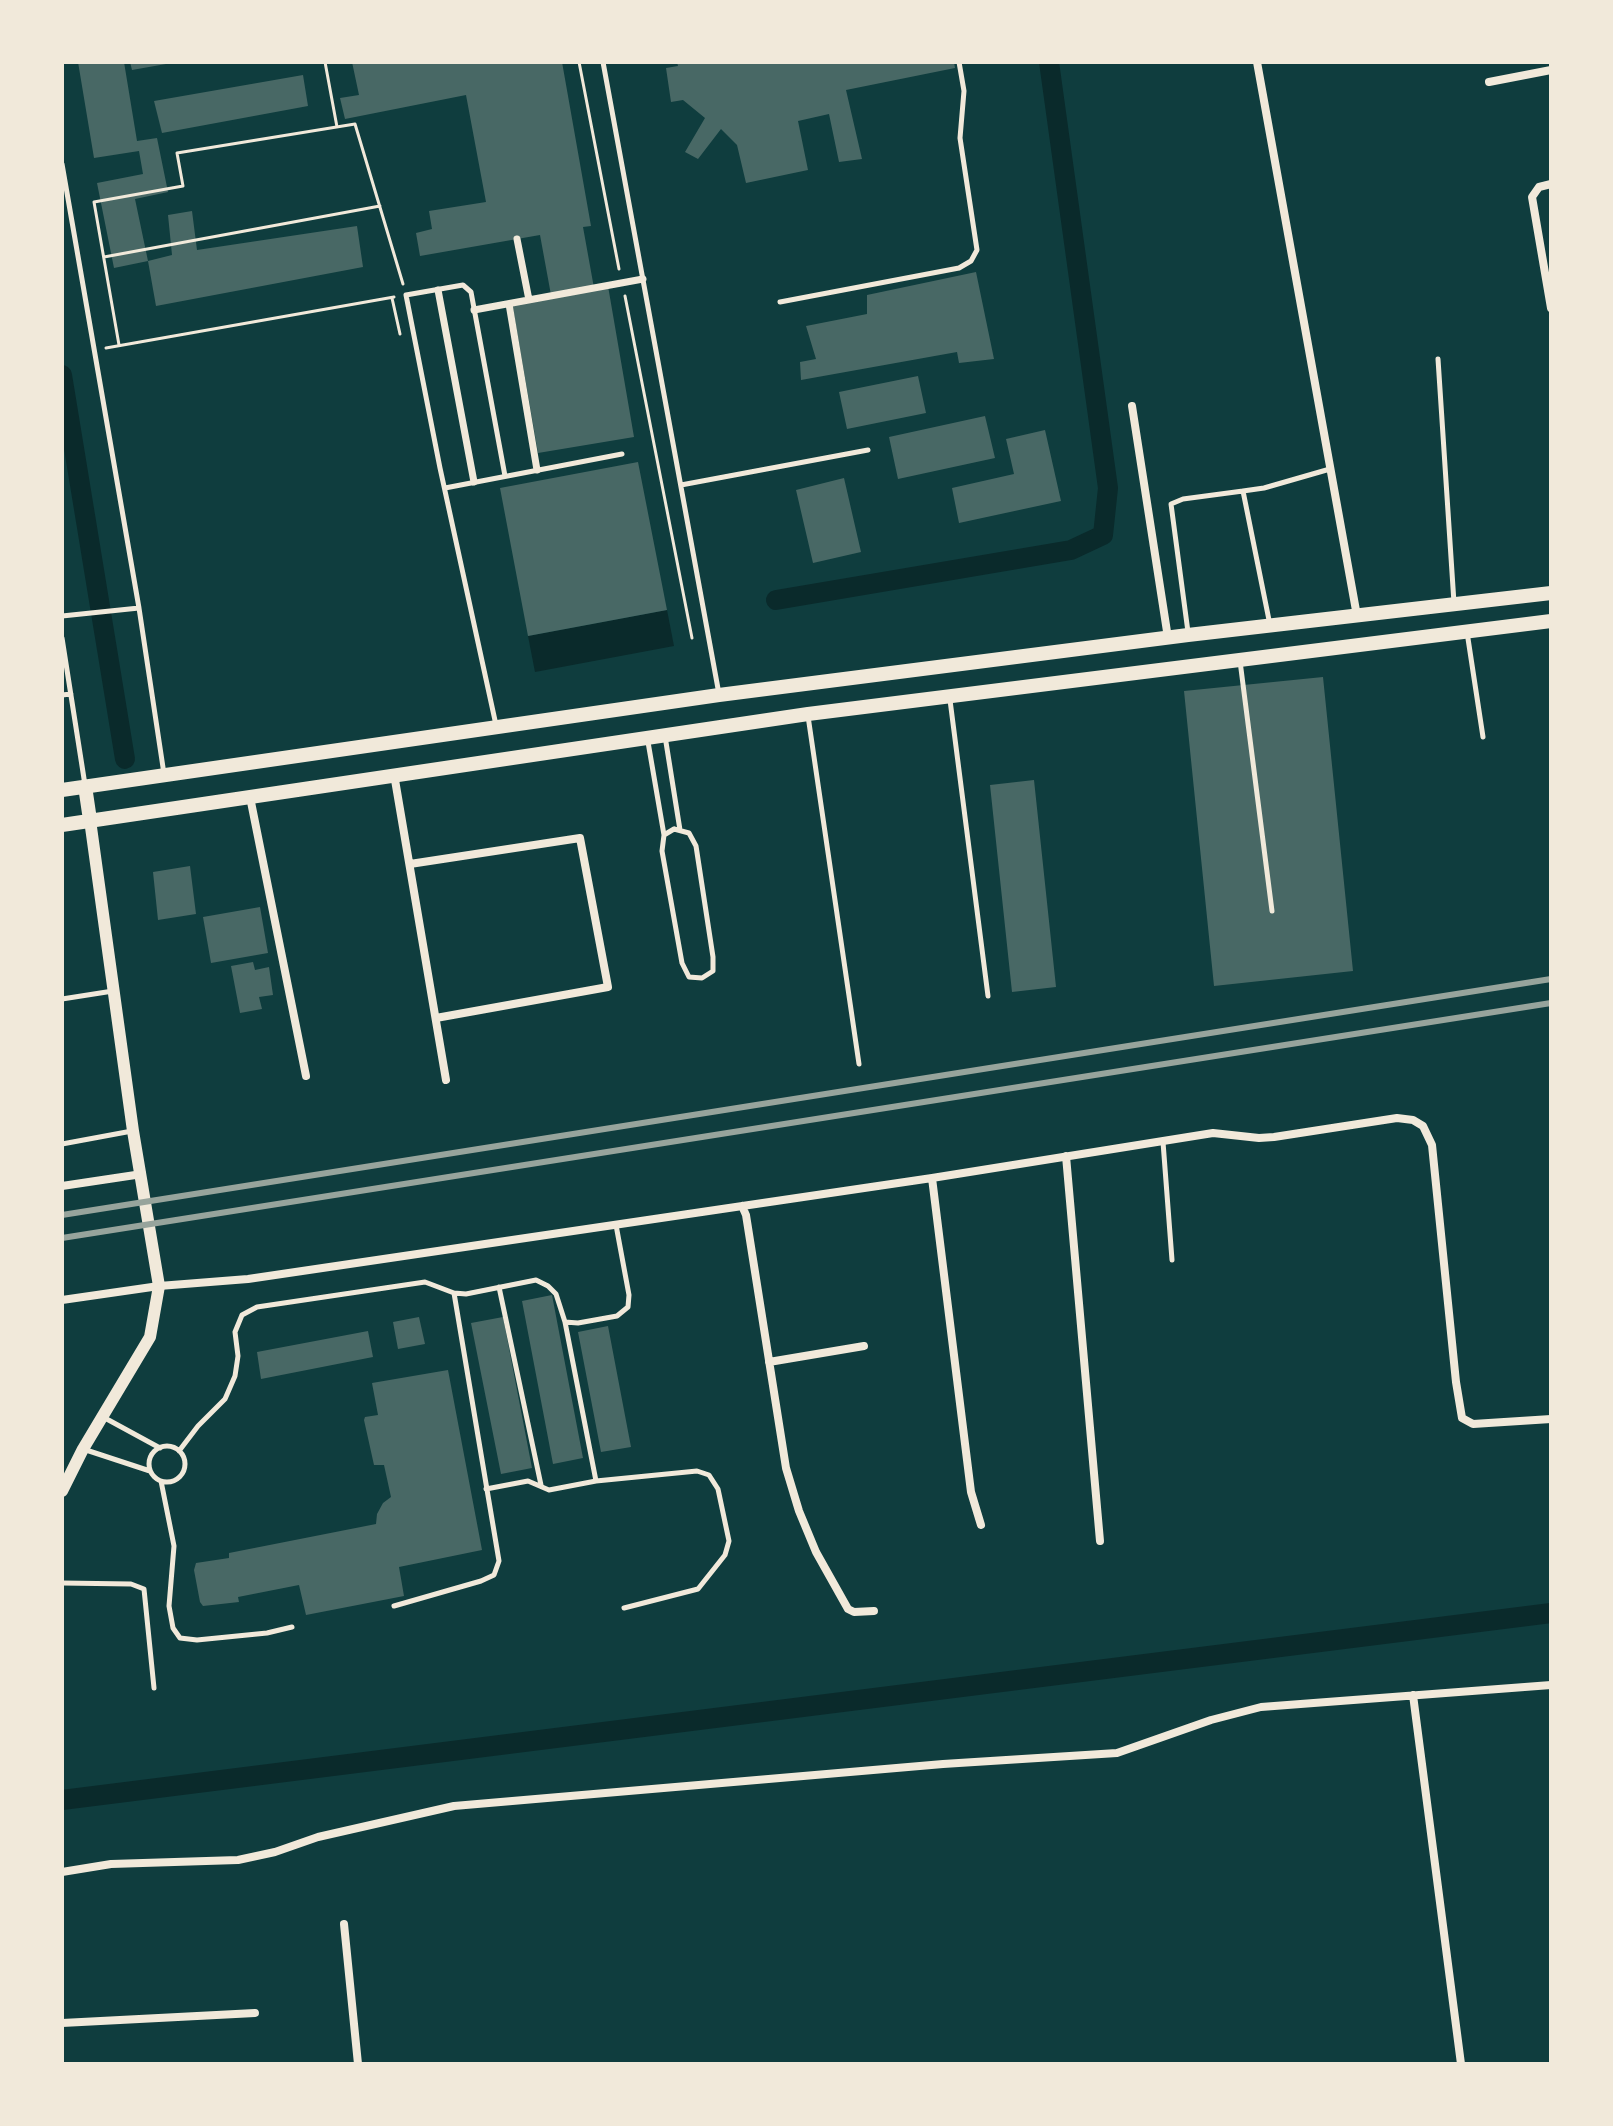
<!DOCTYPE html>
<html>
<head>
<meta charset="utf-8">
<style>
	body { margin:0 }
	#map { position:relative; width:1613px; height:2126px; overflow:hidden; background:#0f3d3e; font-family:"Golos Text",sans-serif }
	canvas { display:block }
	.frame { position:absolute; inset:0; border:64px solid #f1e9da; pointer-events:none }
</style>
</head>
<body>
<div id="map">
<canvas width="1613" height="2126"></canvas>
<div class="frame"></div>
</div>
<script>
const ctx = document.querySelector('canvas').getContext('2d');
ctx.lineJoin = 'round';
function fillPath(path, color) {
  ctx.fillStyle = color;
  ctx.fill(path, 'evenodd');
}
function shape(rows) {
  const path = new Path2D();
  for (const r of rows) {
    if (r.length === 3) {
      path.moveTo(r[0] + r[2], r[1]);
      path.arc(r[0], r[1], r[2], 0, 2 * Math.PI);
      continue;
    }
    path.moveTo(r[0], r[1]);
    for (let i = 2; i < r.length; i += 2) path.lineTo(r[i], r[i + 1]);
  }
  return path;
}
function stroke(path, color, width, dash) {
  ctx.strokeStyle = color;
  ctx.lineWidth = width;
  ctx.lineCap = dash ? 'butt' : 'round';
  ctx.setLineDash(dash || []);
  ctx.stroke(path);
}
fillPath(shape([
	[667,610,674,646,535,672,528,636]
]), '#0a2a2b');
stroke(shape([
	[62,375,125,759],
	[776,600,1071,550,1103,535,1108,488,1049,62],
	[62,1800,1551,1613]
]), '#0a2a2b', 20);
fillPath(shape([
	[78,62,124,62,137,141,157,138,168,192,135,199,148,261,172,255,168,215,192,211,197,250,357,226,363,267,156,306,148,261,114,268,97,183,143,174,139,151,94,158],
	[130,62,166,62,166,64,132,70],
	[352,62,562,62,591,226,583,227,594,288,608,286,634,437,538,453,512,302,551,295,540,235,420,256,416,233,432,229,429,211,486,202,466,95,345,119,340,98,359,95],
	[677,62,954,62,955,68,846,90,862,159,839,162,829,114,798,121,808,170,746,183,737,145,721,129,698,159,685,152,705,118,683,100,671,102,666,68,678,66],
	[303,75,308,106,162,133,154,101],
	[976,272,994,359,959,363,957,352,801,380,800,362,816,359,806,326,867,314,867,295],
	[918,376,926,413,847,429,839,392],
	[985,416,995,458,898,479,889,437],
	[1045,430,1061,501,959,523,952,488,1014,474,1006,439],
	[638,462,667,610,528,636,500,488],
	[844,478,861,552,813,563,796,490],
	[1323,677,1353,971,1214,986,1184,691],
	[1034,780,1056,987,1012,992,990,785],
	[190,866,196,914,158,920,153,872],
	[260,907,268,953,211,963,203,917],
	[253,962,255,970,269,967,273,995,259,997,262,1009,240,1013,231,966],
	[552,1295,583,1458,553,1464,522,1301],
	[419,1317,425,1344,398,1349,393,1322],
	[503,1317,532,1468,501,1474,471,1323],
	[608,1326,631,1447,601,1452,578,1332],
	[368,1331,373,1357,261,1379,257,1352],
	[448,1370,482,1550,399,1567,404,1596,306,1615,299,1585,238,1597,239,1602,203,1606,200,1602,194,1570,196,1563,229,1558,229,1553,376,1524,377,1514,383,1503,391,1497,384,1465,374,1465,364,1420,365,1417,378,1415,372,1383]
]), '#486865');
stroke(shape([
	[325,62,337,127],
	[579,62,619,269],
	[104,257,380,206],
	[625,296,692,638],
	[392,298,400,334],
	[119,345,94,202,183,186,177,153,355,124,403,284],
	[106,348,394,297]
]), '#f1e9da', 3);
stroke(shape([
	[603,62,719,694],
	[62,164,139,608,164,774],
	[780,302,959,268,971,261,977,250,960,138,964,91,959,62],
	[1438,359,1454,603],
	[681,485,868,450],
	[445,488,622,454],
	[62,616,139,608],
	[1270,625,1243,491,1264,488,1330,469],
	[1188,632,1171,504,1183,499,1243,491],
	[1467,632,1483,737],
	[62,638,85,785],
	[1240,661,1272,911],
	[62,695,71,694],
	[950,700,988,996],
	[808,716,859,1064],
	[496,725,440,468,406,295,463,285,471,292,505,476],
	[665,736,680,830],
	[648,742,664,835],
	[674,829,689,833,696,846,713,957,713,971,702,978,689,977,682,963,662,851,664,835,674,829],
	[62,999,113,991],
	[1163,1142,1172,1260],
	[62,1144,132,1131],
	[499,1287,541,1485],
	[565,1322,596,1481],
	[103,1417,160,1448],
	[167,1464,18],
	[83,1449,150,1471],
	[179,1451,198,1426,225,1399,235,1376,238,1356,235,1332,242,1315,257,1307,425,1282,454,1293,466,1294,536,1280,548,1286,556,1294,565,1322,578,1323,617,1316,628,1307,629,1295,616,1225],
	[161,1481,174,1546,169,1606,173,1628,180,1638,197,1640,267,1633,292,1627],
	[486,1489,528,1481,549,1490,596,1481,697,1471,709,1475,718,1489,729,1541,725,1555,698,1589,624,1608],
	[62,1583,131,1584,144,1589,154,1688],
	[394,1606,481,1581,494,1575,499,1561,454,1293]
]), '#f1e9da', 5);
stroke(shape([
	[517,239,529,300],
	[438,290,474,482],
	[509,304,537,470],
	[474,310,643,279]
]), '#f1e9da', 7);
stroke(shape([
	[1257,62,1357,616],
	[1489,82,1551,70],
	[1551,184,1539,187,1532,197,1551,308],
	[1132,406,1168,638],
	[394,774,446,1080],
	[250,797,306,1076],
	[410,864,580,838,608,987,436,1018],
	[1066,1156,1100,1541],
	[932,1178,971,1492,981,1525],
	[62,1186,142,1174],
	[742,1206,746,1215,786,1468,799,1511,816,1552,848,1609,854,1612,874,1611],
	[62,1300,159,1286,248,1279,932,1178,1213,1133,1259,1138,1274,1137,1397,1118,1413,1120,1423,1126,1432,1145,1456,1382,1462,1418,1473,1424,1551,1419],
	[769,1362,864,1346],
	[1413,1695,1461,2064],
	[62,1872,111,1864,238,1860,275,1852,318,1837,454,1806,943,1764,1117,1753,1211,1720,1261,1707,1551,1685],
	[344,1924,358,2064],
	[62,2023,255,2013]
]), '#f1e9da', 8);
stroke(shape([
	[62,1491,83,1449,150,1337,159,1286,133,1131,90,820]
]), '#f1e9da', 12);
stroke(shape([
	[85,786,90,820],
	[62,790,719,695,1188,635,1551,593],
	[62,825,808,714,1551,621]
]), '#f1e9da', 14);
stroke(shape([
	[62,1215,1551,979],
	[62,1238,1551,1003]
]), '#97a49c', 6);
</script>
</body>
</html>
